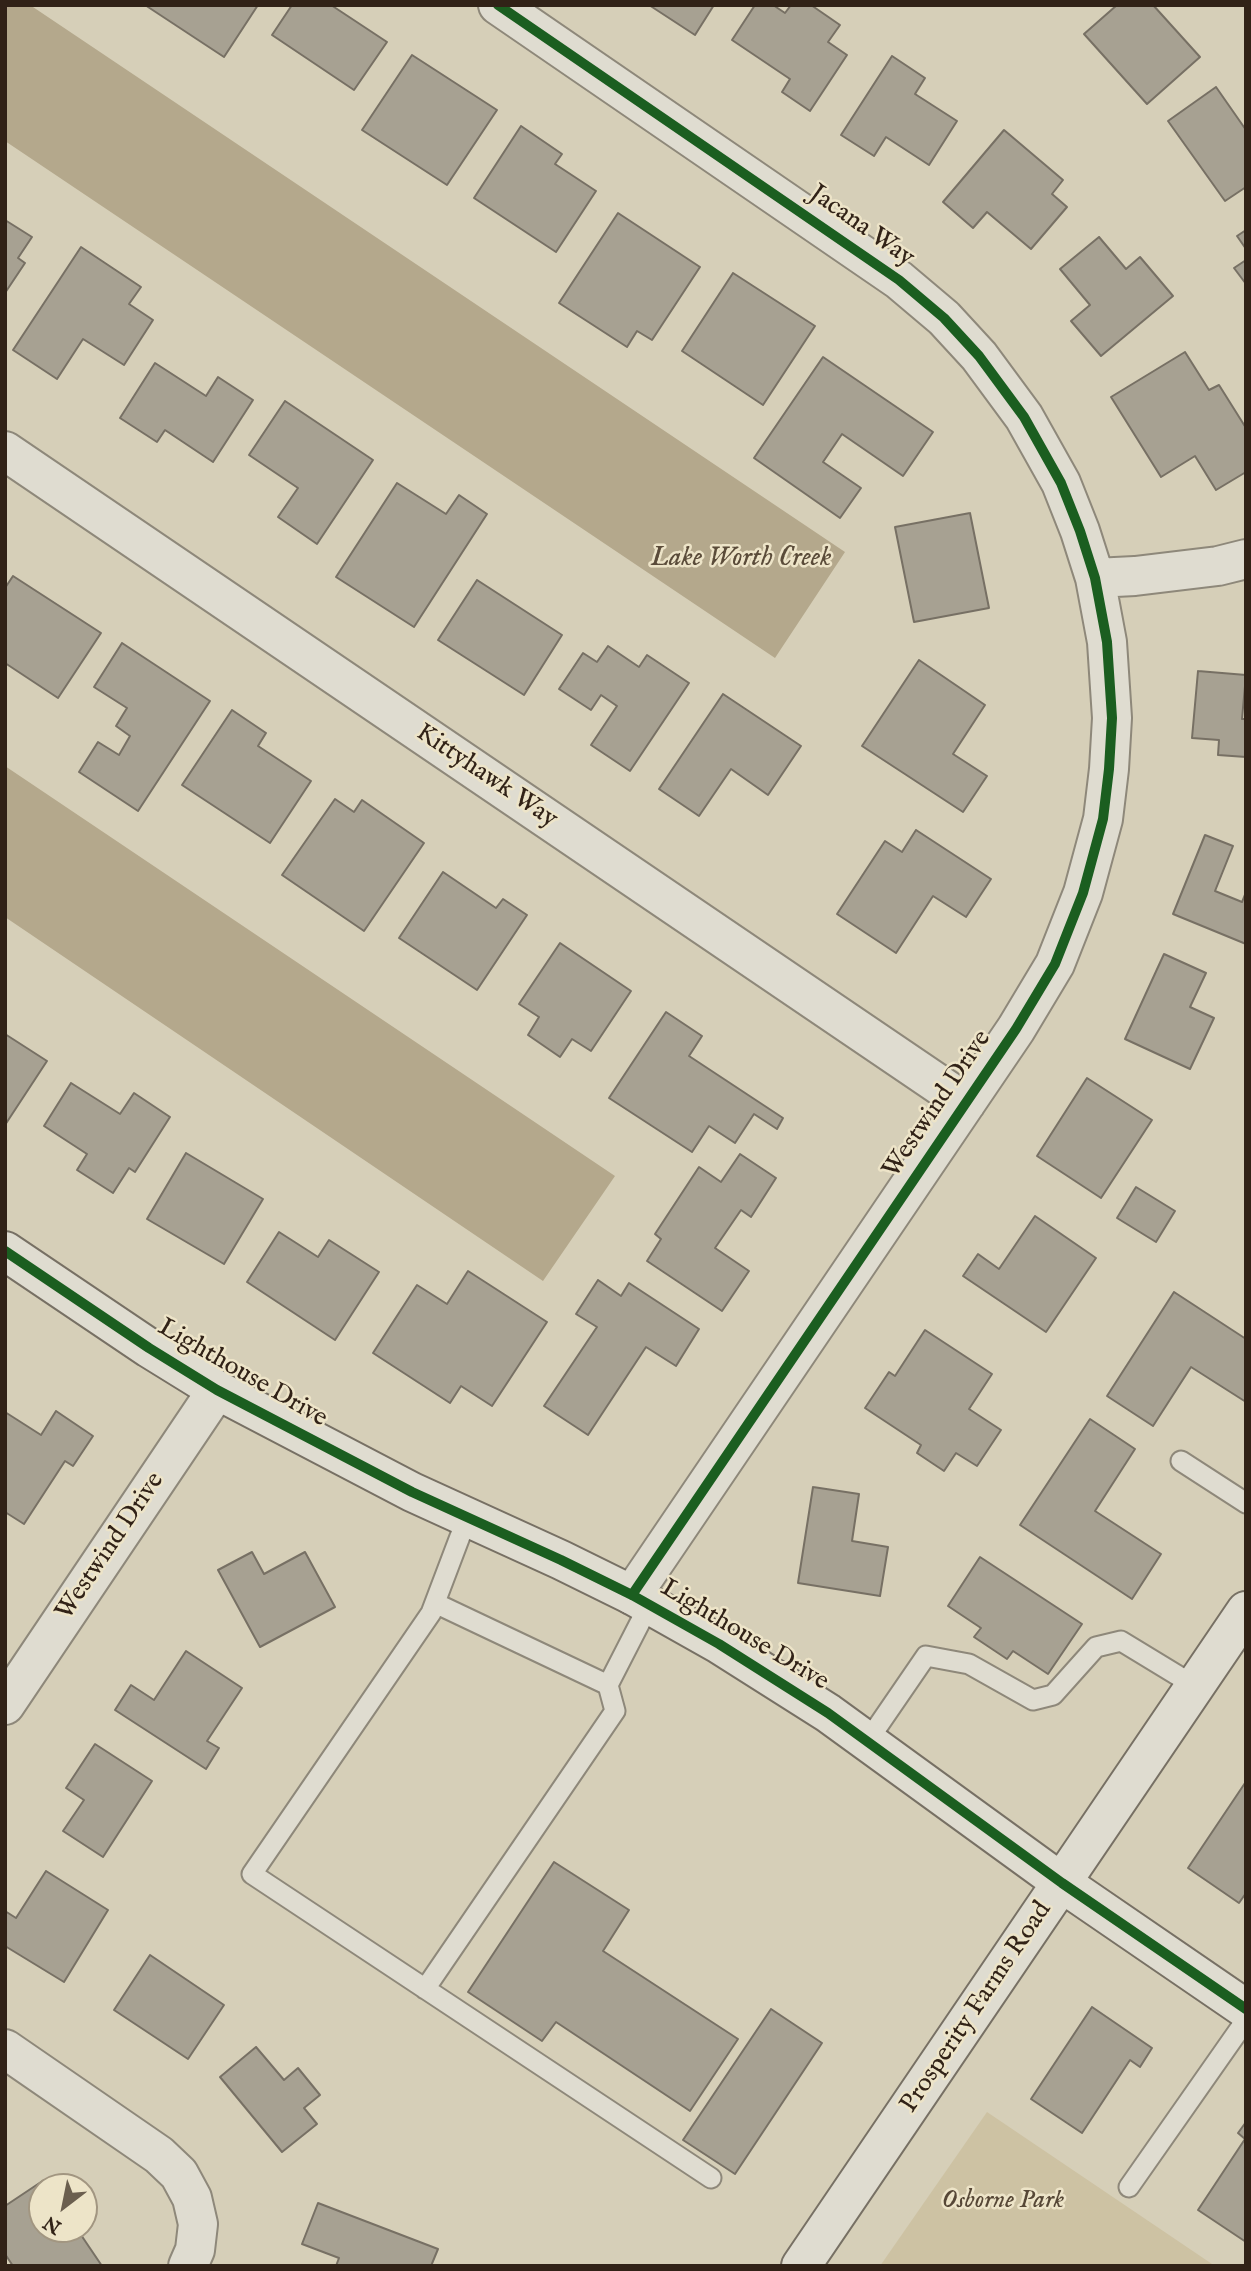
<!DOCTYPE html>
<html>
<head>
<meta charset="utf-8">
<style>
	body { margin:0 }
	#map { position:relative; width:1251px; height:2271px; overflow:hidden; background:#d6cfb8; font-family:"IM FELL English",serif }
	canvas { display:block }
	.frame { position:absolute; inset:0; border:7px solid #312217; pointer-events:none }
	.north { position:absolute; left:28px; top:2173px; width:70px; height:70px; box-sizing:border-box; background:#ede4c8; border:2px solid #a29681; border-radius:50%; rotate:212deg; font-size:19px; font-weight:700; line-height:28px; text-align:center; color:#312217 }
	.north::after { content:''; display:block; margin:auto; width:24px; height:32px; background:#6b5f4f; clip-path:polygon(50% 0,100% 100%,50% 72%,0 100%) }
</style>
</head>
<body>
<div id="map">
<canvas width="1251" height="2271"></canvas>
<div class="frame"></div>
<div class="north">N</div>
</div>
<script>
const ctx = document.querySelector('canvas').getContext('2d');
ctx.lineJoin = 'round';
function fillPath(path, color) {
  ctx.fillStyle = color;
  ctx.fill(path, 'evenodd');
}
function shape(rows) {
  const path = new Path2D();
  for (const r of rows) {
    path.moveTo(r[0], r[1]);
    for (let i = 2; i < r.length; i += 2) path.lineTo(r[i], r[i + 1]);
  }
  return path;
}
function stroke(path, color, width, dash) {
  ctx.strokeStyle = color;
  ctx.lineWidth = width;
  ctx.lineCap = dash ? 'butt' : 'round';
  ctx.setLineDash(dash || []);
  ctx.stroke(path);
}
function write(font, color, halo, rows, align = 'center') {
  ctx.font = font + ' "IM FELL English",serif';
  ctx.lineWidth = 5;
  ctx.setLineDash([]);
  ctx.textBaseline = 'middle';
  ctx.strokeStyle = halo;
  ctx.fillStyle = color;
  for (const [text, x, y, turn = 0] of rows) {
    ctx.save();
    ctx.translate(x, y);
    ctx.rotate((+turn || 0) * Math.PI / 180);
    ctx.textAlign = isNaN(turn) ? turn : align;
    if (halo) ctx.strokeText(text, 0, 0);
    ctx.fillText(text, 0, 0);
    ctx.restore();
  }
}
fillPath(shape([
	[987,2112,1215,2266,880,2266]
]), '#cdc2a3');
fillPath(shape([
	[5,5,30,5,845,552,775,658,5,141],
	[5,766,615,1176,543,1281,5,917]
]), '#b4a88c');
const building = shape([
	[145,5,258,5,224,57,145,5],
	[292,5,331,5,387,42,354,90,272,35,292,5],
	[649,5,714,5,695,35,649,5],
	[755,5,773,5,785,13,791,5,811,5,840,25,828,42,847,55,810,111,782,92,790,79,732,40,755,5],
	[1117,5,1153,5,1200,57,1147,104,1084,34,1117,5],
	[412,55,497,110,447,185,362,130,412,55],
	[892,56,925,78,915,94,957,121,929,165,886,137,874,156,841,135,892,56],
	[1216,87,1246,130,1246,187,1225,201,1168,121,1216,87],
	[521,126,562,154,555,164,596,191,556,252,474,198,521,126],
	[1004,130,1063,180,1052,194,1067,207,1031,249,987,212,973,228,943,202,1004,130],
	[618,213,700,267,652,340,637,331,627,347,559,303,618,213],
	[5,220,32,237,18,258,25,263,5,293,5,220],
	[1246,230,1246,249,1237,236,1246,230],
	[1099,237,1126,269,1140,257,1173,296,1101,356,1071,321,1090,305,1060,269,1099,237],
	[81,247,141,287,129,304,153,320,124,365,83,339,57,379,13,350,81,247],
	[1246,260,1246,284,1234,268,1246,260],
	[733,273,815,326,763,405,682,351,733,273],
	[1185,352,1209,390,1219,385,1246,428,1246,472,1216,490,1195,456,1161,477,1111,397,1185,352],
	[823,357,933,432,903,476,842,434,823,462,861,488,840,518,754,458,823,357],
	[155,363,206,396,218,377,253,400,213,462,165,430,157,442,120,418,155,363],
	[285,401,373,460,317,544,278,517,298,488,249,455,285,401],
	[397,483,446,514,459,495,487,514,414,627,336,577,397,483],
	[970,513,989,608,914,622,895,527,970,513],
	[13,576,101,633,58,698,5,663,5,588,13,576],
	[477,580,562,635,524,695,438,640,477,580],
	[122,643,210,701,138,811,79,772,98,742,119,755,130,736,116,726,127,708,94,687,122,643],
	[608,646,639,667,647,655,689,683,630,771,591,745,617,706,601,695,591,710,559,689,583,653,597,662,608,646],
	[919,660,985,705,953,754,987,776,963,812,862,746,919,660],
	[1198,671,1246,675,1242,719,1246,719,1246,757,1218,755,1219,740,1192,738,1198,671],
	[723,694,801,746,768,795,731,769,699,816,659,789,723,694],
	[232,710,266,733,258,746,311,781,270,843,182,785,232,710],
	[335,799,354,812,362,800,424,843,364,931,282,875,335,799],
	[916,830,991,879,966,917,933,896,896,953,837,914,885,841,902,852,916,830],
	[1205,835,1233,846,1215,891,1242,902,1246,892,1246,944,1173,914,1205,835],
	[443,872,496,908,503,899,527,915,477,990,399,938,443,872],
	[560,943,631,991,591,1051,572,1039,560,1057,528,1035,539,1017,519,1004,560,943],
	[1164,954,1206,973,1190,1007,1214,1018,1190,1069,1125,1039,1164,954],
	[666,1012,702,1036,689,1056,783,1118,777,1129,754,1114,735,1143,709,1126,692,1152,609,1098,666,1012],
	[5,1034,47,1061,5,1125,5,1034],
	[1087,1078,1152,1120,1101,1198,1037,1156,1087,1078],
	[71,1083,120,1114,134,1093,170,1117,135,1172,129,1168,113,1193,77,1170,87,1154,44,1126,71,1083],
	[186,1153,263,1199,224,1264,147,1219,186,1153],
	[740,1154,776,1178,751,1217,741,1210,715,1248,749,1271,722,1311,647,1261,661,1239,655,1234,699,1167,721,1182,740,1154],
	[1136,1187,1175,1211,1156,1242,1117,1218,1136,1187],
	[1035,1216,1096,1258,1046,1332,963,1276,978,1254,999,1269,1035,1216],
	[279,1232,318,1257,329,1240,379,1272,335,1340,247,1282,279,1232],
	[468,1271,547,1322,492,1406,461,1386,450,1403,373,1353,417,1285,447,1304,468,1271],
	[598,1280,621,1296,629,1283,699,1329,676,1366,646,1347,588,1435,544,1406,597,1327,576,1314,598,1280],
	[1174,1292,1246,1339,1246,1402,1191,1367,1153,1426,1107,1396,1174,1292],
	[925,1330,992,1374,969,1409,1001,1430,977,1466,956,1453,944,1471,917,1453,921,1445,865,1408,889,1372,895,1376,925,1330],
	[56,1411,93,1436,73,1466,65,1461,24,1524,5,1512,5,1412,41,1435,56,1411],
	[1090,1419,1135,1449,1095,1511,1161,1554,1132,1599,1020,1525,1090,1419],
	[813,1487,859,1494,852,1541,888,1547,880,1596,798,1583,813,1487],
	[252,1552,264,1574,305,1552,335,1607,260,1647,218,1570,252,1552],
	[980,1557,1082,1624,1048,1674,1013,1651,1007,1659,974,1637,981,1628,948,1606,980,1557],
	[186,1651,242,1688,207,1741,219,1748,206,1769,115,1710,131,1685,154,1700,186,1651],
	[95,1744,152,1781,103,1857,63,1831,84,1800,66,1788,95,1744],
	[1245,1783,1246,1893,1239,1903,1188,1868,1245,1783],
	[554,1862,629,1910,603,1951,738,2039,690,2111,556,2022,542,2041,468,1992,554,1862],
	[46,1871,108,1910,64,1982,5,1946,5,1911,16,1918,46,1871],
	[150,1955,224,2005,188,2059,114,2010,150,1955],
	[1092,2007,1152,2048,1140,2067,1130,2060,1082,2133,1031,2099,1092,2007],
	[771,2009,822,2043,735,2174,683,2140,771,2009],
	[256,2047,284,2080,298,2068,320,2095,304,2108,317,2124,282,2152,220,2077,256,2047],
	[1246,2122,1246,2242,1198,2210,1245,2139,1238,2133,1246,2122],
	[44,2180,49,2187,42,2187,42,2229,77,2229,102,2266,13,2266,5,2254,5,2206,44,2180],
	[318,2203,438,2249,431,2266,336,2266,339,2258,302,2244,318,2203]
]);
fillPath(building, '#a7a192');
stroke(building, '#777064', 2);
const lane = shape([
	[1181,1461,1246,1503],
	[467,1518,431,1613,252,1874,711,2178],
	[435,1603,608,1685],
	[867,1742,926,1656,969,1664,1033,1700,1053,1695,1096,1647,1121,1641,1195,1686],
	[425,1989,615,1711,608,1685,649,1605],
	[1129,2187,1246,2020]
]);
const street = shape([
	[498,5,899,280,944,318,979,356,1024,417,1061,483,1080,531,1095,578,1107,642,1112,718,1109,769,1103,819,1083,893,1055,964,1016,1029,632,1595],
	[5,451,966,1103],
	[1095,578,1135,576,1218,566,1246,559],
	[5,1705,217,1390],
	[5,2049,159,2155,179,2174,192,2198,198,2224,195,2250,188,2266]
]);
const secondary = shape([
	[5,1251,149,1348,217,1390,412,1492,561,1560,632,1595,719,1644,828,1713,1062,1883,1246,2009],
	[801,2266,1246,1611]
]);
stroke(lane, '#8e887a', 23);
stroke(street, '#8e887a', 42);
stroke(secondary, '#777064', 42);
stroke(lane, '#dfdcd0', 19);
stroke(street, '#dfdcd0', 38);
stroke(secondary, '#dfdcd0', 38);
stroke(shape([
	[498,5,899,280,944,318,979,356,1024,417,1061,483,1080,531,1095,578,1107,642,1112,718,1109,769,1103,819,1083,893,1055,964,1016,1029,632,1595],
	[5,1251,149,1348,217,1390,412,1492,561,1560,632,1595,719,1644,828,1713,1062,1883,1246,2009]
]), '#1b5e20', 10);
write('26px', '#312217', '#ede4c8', [
	["Jacana Way",861,227,35],
	["Kittyhawk Way",486,777,34],
	["Westwind Drive",938,1105,-56],
	["Lighthouse Drive",242,1374,30],
	["Westwind Drive",111,1547,-56],
	["Lighthouse Drive",744,1636,31],
	["Prosperity Farms Road",977,2008,-56]
]);
write('italic 26px', '#564736', '#ede4c8', [
	["Osborne Park",1003,2202]
]);
write('italic 28px', '#5a4b39', '#ede4c8', [
	["Lake Worth Creek",741,559]
]);
</script>
</body>
</html>
